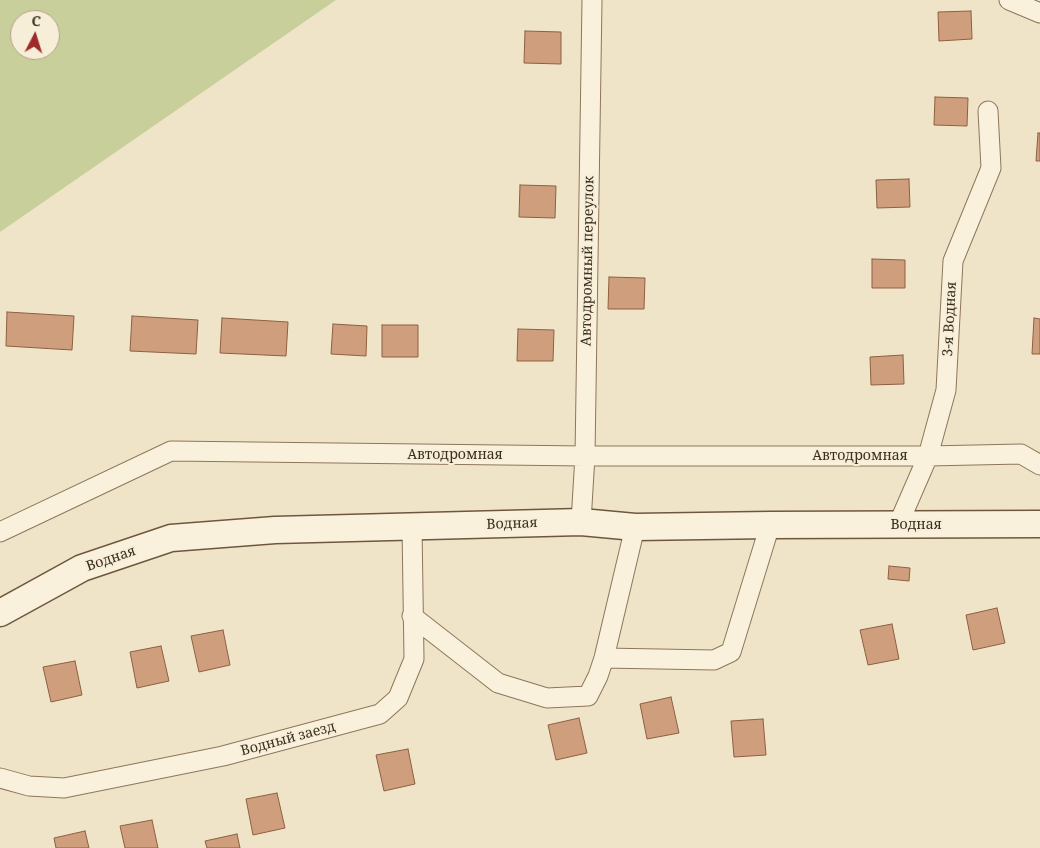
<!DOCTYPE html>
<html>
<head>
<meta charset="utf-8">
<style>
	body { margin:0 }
	#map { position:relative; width:1040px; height:848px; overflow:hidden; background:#f0e4c8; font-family:"Noto Serif",serif }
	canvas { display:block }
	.north { position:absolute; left:10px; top:10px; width:50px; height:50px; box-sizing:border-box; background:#f7eed8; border:1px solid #ada18e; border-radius:50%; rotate:5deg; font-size:14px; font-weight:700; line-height:20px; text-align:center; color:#3d2e20 }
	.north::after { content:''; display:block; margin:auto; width:18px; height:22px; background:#9e2a2b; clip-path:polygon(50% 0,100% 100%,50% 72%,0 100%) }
</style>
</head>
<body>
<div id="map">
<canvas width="1040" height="848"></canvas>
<div class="north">С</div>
</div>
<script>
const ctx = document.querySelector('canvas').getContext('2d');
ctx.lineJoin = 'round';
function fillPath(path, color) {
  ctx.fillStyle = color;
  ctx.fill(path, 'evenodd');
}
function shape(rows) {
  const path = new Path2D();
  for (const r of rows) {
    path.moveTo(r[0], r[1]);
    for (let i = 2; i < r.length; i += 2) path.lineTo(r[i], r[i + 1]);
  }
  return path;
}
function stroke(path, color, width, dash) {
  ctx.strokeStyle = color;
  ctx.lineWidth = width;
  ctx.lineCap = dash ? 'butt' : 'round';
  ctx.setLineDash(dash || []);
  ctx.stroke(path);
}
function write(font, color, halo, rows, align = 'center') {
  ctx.font = font + ' "Noto Serif",serif';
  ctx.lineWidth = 4;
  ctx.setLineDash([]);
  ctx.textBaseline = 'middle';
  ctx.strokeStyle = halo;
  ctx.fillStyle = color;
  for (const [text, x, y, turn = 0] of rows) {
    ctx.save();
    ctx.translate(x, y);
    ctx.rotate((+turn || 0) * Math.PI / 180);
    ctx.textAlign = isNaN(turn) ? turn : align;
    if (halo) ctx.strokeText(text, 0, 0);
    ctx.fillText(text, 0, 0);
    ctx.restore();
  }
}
fillPath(shape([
	[0,0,336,0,0,232],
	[20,20,50,20,50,50,20,50]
]), '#c9cf9b');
const building = shape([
	[971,11,972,39,939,41,938,12,971,11],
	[525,31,561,32,561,64,524,63,525,31],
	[935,97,968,98,967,126,934,125,935,97],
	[1038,133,1040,133,1040,161,1036,161,1038,133],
	[909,179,910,207,877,208,876,180,909,179],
	[520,185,556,186,555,218,519,217,520,185],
	[872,259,905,260,905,288,872,288,872,259],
	[609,277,645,278,644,309,608,309,609,277],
	[7,312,74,316,72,350,6,346,7,312],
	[132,316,198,320,196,354,130,351,132,316],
	[222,318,288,322,286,356,220,353,222,318],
	[1034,318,1040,319,1040,354,1032,354,1034,318],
	[333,324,367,326,366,356,331,354,333,324],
	[382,325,418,325,418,357,382,357,382,325],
	[518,329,554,330,553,361,517,361,518,329],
	[903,355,904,384,871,385,870,357,903,355],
	[889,566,910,568,909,581,888,579,889,566],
	[997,608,1005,643,973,650,966,615,997,608],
	[892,624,899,659,868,665,860,630,892,624],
	[223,630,230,665,199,672,191,636,223,630],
	[161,646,169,681,137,688,130,652,161,646],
	[75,661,82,695,51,702,43,667,75,661],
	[671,697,679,733,647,739,640,704,671,697],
	[579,718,587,753,556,760,548,725,579,718],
	[763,719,766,755,734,757,731,721,763,719],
	[408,749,415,784,384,791,376,755,408,749],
	[277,793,285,828,253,835,246,799,277,793],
	[152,820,158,848,125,848,120,826,152,820],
	[85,831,89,848,56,848,54,838,85,831],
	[237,834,240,848,207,848,205,841,237,834]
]);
fillPath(building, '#cf9f7d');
stroke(building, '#8d5f41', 1);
const street = shape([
	[1009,0,1040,13],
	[581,522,585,456,592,0],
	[898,525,928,456,946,390,953,261,991,168,988,111],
	[0,532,171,451,585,456,928,456,1021,454,1040,465],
	[412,616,498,683,547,698,588,696,598,676,604,658,635,527],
	[604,658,714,660,731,652,770,525],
	[0,778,29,786,64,788,223,756,380,714,398,698,414,659,412,526]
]);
const secondary = shape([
	[0,613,82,568,171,538,275,530,581,522,635,527,770,525,1040,524]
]);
stroke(street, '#8d765c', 21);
stroke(secondary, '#6f573f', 29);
stroke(street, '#faf1dc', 19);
stroke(secondary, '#faf1dc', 26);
write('14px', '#3d2e20', '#f7eed8', [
	["Автодромный переулок",588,261,-89],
	["3-я Водная",950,319,-87],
	["Автодромная",455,455],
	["Автодромная",860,456],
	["Водная",512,524,-2],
	["Водная",916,525],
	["Водная",111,559,-19],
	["Водный заезд",288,739,-15]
]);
</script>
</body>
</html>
